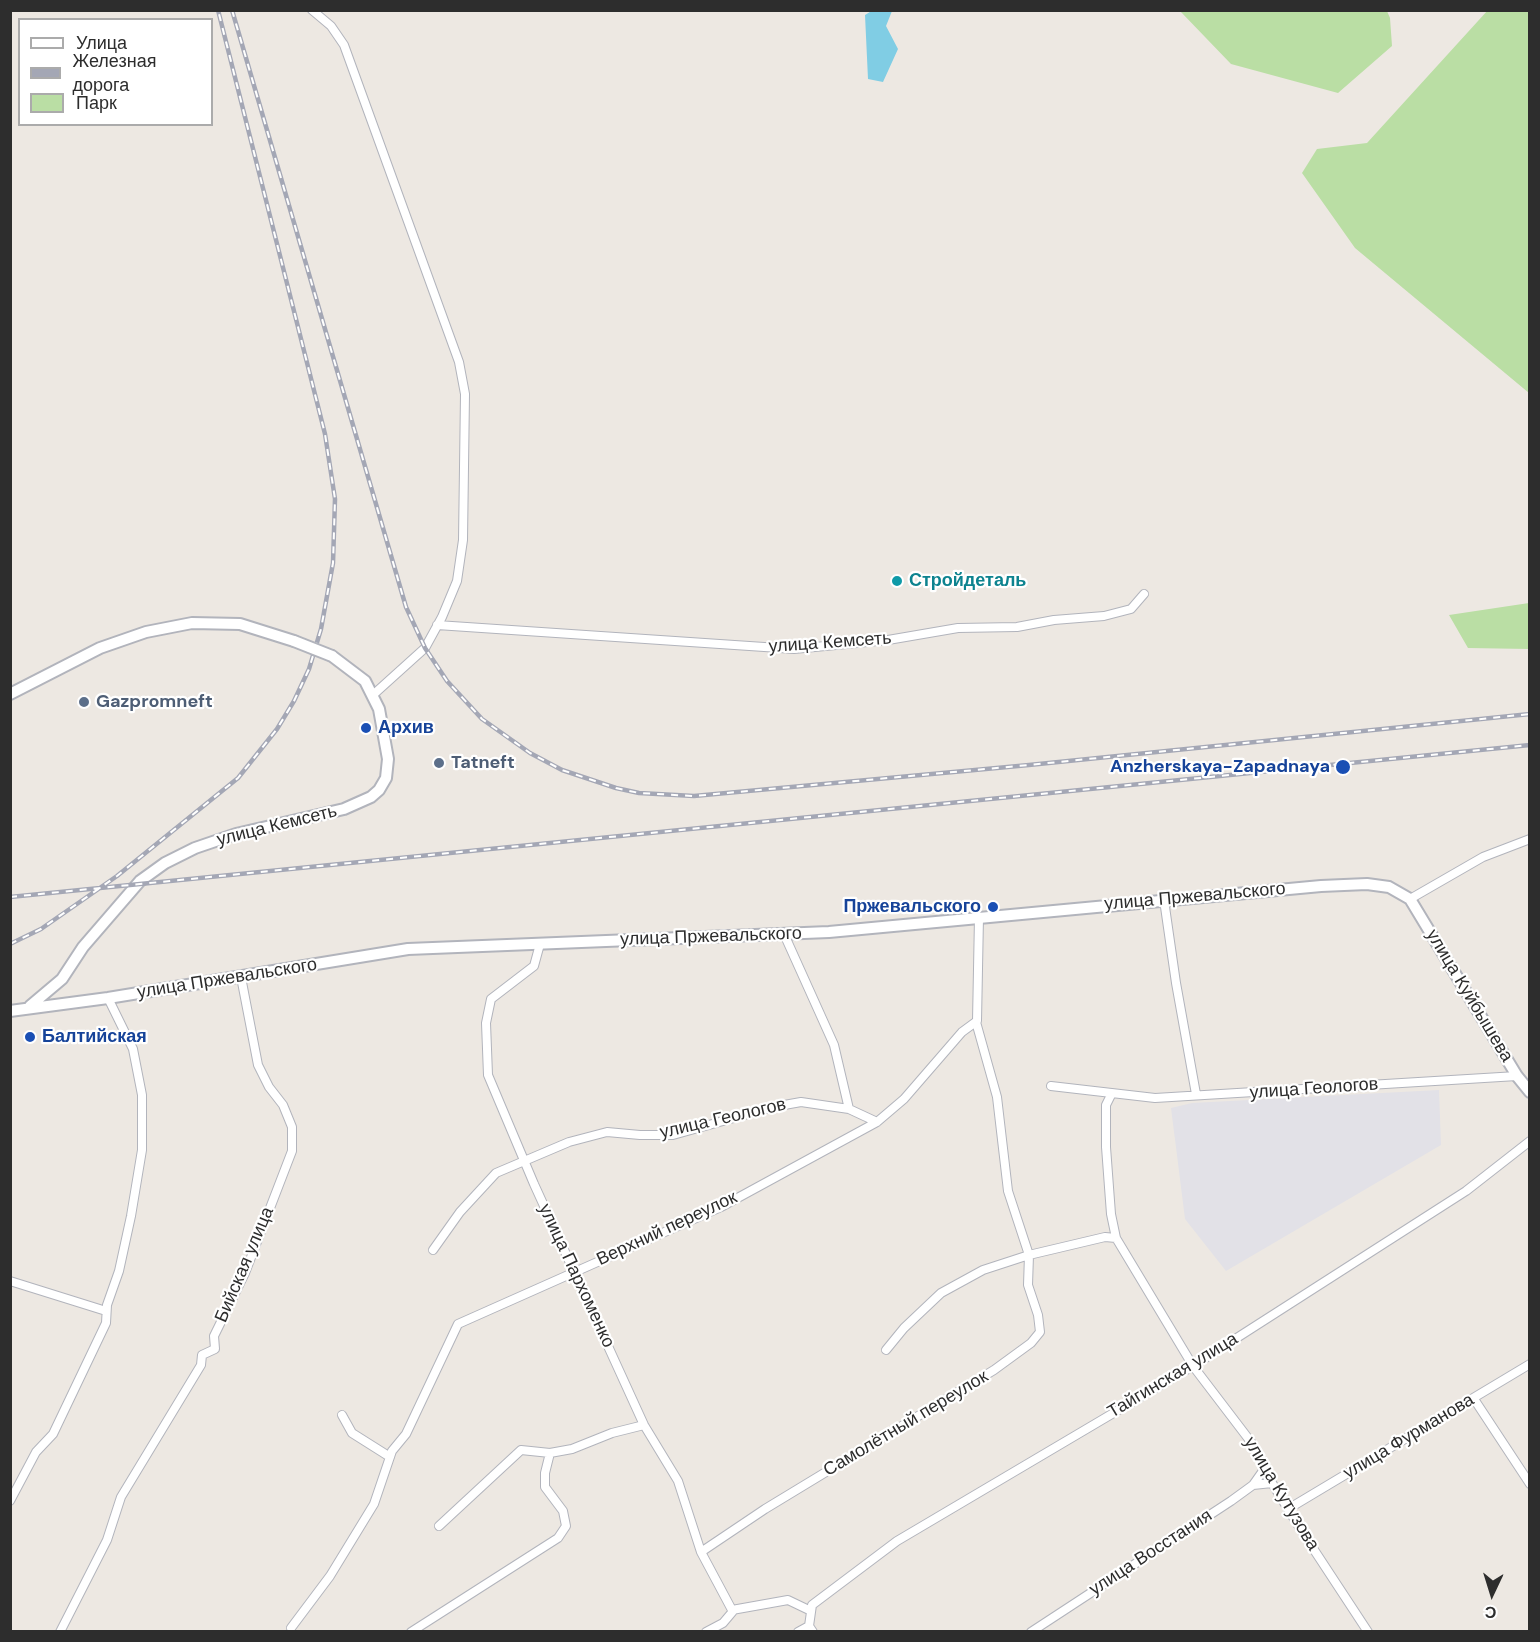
<!DOCTYPE html>
<html>
<head>
<meta charset="utf-8">
<style>
	body { margin:0 }
	#map { position:relative; width:1540px; height:1642px; overflow:hidden; background:#ede8e2; font-family:"DM Sans",sans-serif }
	canvas { display:block }
	.frame { position:absolute; inset:0; border:12px solid #2d2d2d; pointer-events:none }
	.legend { position:absolute; left:18px; top:18px; width:195px; height:108px; box-sizing:border-box; background:#fff; border:2px solid #ababab; margin:0; padding:8px 10px; list-style:none; font-size:18px; color:#2d2d2d }
	.legend li { display:flex; align-items:center; gap:12px; height:30px }
	.legend b { width:30px; border:2px solid #ababab }
	.north { position:absolute; left:1462px; top:1564px; width:60px; height:60px; -webkit-text-stroke:4px #fff; paint-order:stroke; rotate:184deg; font-size:16px; font-weight:700; line-height:24px; text-align:center; color:#2d2d2d }
	.north::after { content:''; display:block; margin:auto; width:21px; height:27px; background:#2d2d2d; clip-path:polygon(50% 0,100% 100%,50% 72%,0 100%) }
</style>
</head>
<body>
<div id="map">
<canvas width="1540" height="1642"></canvas>
<div class="frame"></div>
<ul class="legend">
<li><b style="height:8px;background:#fff"></b>Улица</li>
<li><b style="height:8px;background:#a4a7b5"></b>Железная дорога</li>
<li><b style="height:16px;background:#badea4"></b>Парк</li>
</ul>
<div class="north">С</div>
</div>
<script>
const ctx = document.querySelector('canvas').getContext('2d');
ctx.lineJoin = 'round';
function fillPath(path, color) {
  ctx.fillStyle = color;
  ctx.fill(path, 'evenodd');
}
function shape(rows) {
  const path = new Path2D();
  for (const r of rows) {
    path.moveTo(r[0], r[1]);
    for (let i = 2; i < r.length; i += 2) path.lineTo(r[i], r[i + 1]);
  }
  return path;
}
function stroke(path, color, width, dash) {
  ctx.strokeStyle = color;
  ctx.lineWidth = width;
  ctx.lineCap = dash ? 'butt' : 'round';
  ctx.setLineDash(dash || []);
  ctx.stroke(path);
}
function write(font, color, halo, rows, align = 'center') {
  ctx.font = font + ' "DM Sans",sans-serif';
  ctx.lineWidth = 4.5;
  ctx.setLineDash([]);
  ctx.textBaseline = 'middle';
  ctx.strokeStyle = halo;
  ctx.fillStyle = color;
  for (const [text, x, y, turn = 0] of rows) {
    ctx.save();
    ctx.translate(x, y);
    ctx.rotate((+turn || 0) * Math.PI / 180);
    ctx.textAlign = isNaN(turn) ? turn : align;
    if (halo) ctx.strokeText(text, 0, 0);
    ctx.fillText(text, 0, 0);
    ctx.restore();
  }
}
fillPath(shape([
	[1439,1090,1441,1145,1226,1271,1185,1219,1171,1108,1192,1103]
]), '#e2e1e7');
fillPath(shape([
	[1488,10,1529,11,1529,393,1355,248,1302,173,1317,149,1367,143],
	[1180,11,1387,11,1390,18,1392,46,1338,93,1231,64],
	[1529,603,1529,649,1468,648,1449,615]
]), '#badea4');
fillPath(shape([
	[873,10,892,11,886,26,898,49,883,82,868,79,865,15]
]), '#80cde4');
const street = shape([
	[312,10,331,26,344,45,459,362,465,394,463,540,457,581,442,617,425,648,374,694],
	[437,625,794,649,888,640,958,628,1017,627,1054,620,1104,616,1131,609,1144,594],
	[1410,899,1483,857,1530,839],
	[1164,900,1176,983,1196,1094],
	[784,934,834,1045,849,1109],
	[540,944,534,966,491,999,486,1023,488,1075,534,1184,644,1425,678,1481,701,1552,732,1610,788,1600,811,1611],
	[1051,1086,1155,1098,1517,1076],
	[1111,1095,1106,1105,1106,1147,1111,1214,1116,1238,1193,1366,1254,1446,1272,1483,1301,1530,1368,1632],
	[433,1250,460,1212,496,1173,569,1142,607,1132,640,1135,673,1135,773,1107,801,1102,849,1109,877,1122],
	[10,1281,106,1311],
	[886,1350,904,1328,941,1293,983,1270,1029,1255,1105,1237,1116,1238],
	[1474,1399,1530,1484],
	[342,1415,352,1433,390,1457],
	[1253,1485,1272,1483],
	[10,1501,36,1452,53,1434,106,1323,107,1305,119,1271,131,1216,142,1150,142,1095,133,1049,108,998],
	[1288,1509,1530,1364],
	[439,1526,521,1450,550,1453,572,1449,612,1433,644,1425],
	[701,1552,765,1509,994,1370,1031,1343,1040,1332,1038,1315,1028,1285,1029,1255,1008,1191,997,1097,976,1022],
	[291,1628,330,1576,374,1504,392,1451,406,1434,458,1324,721,1207,877,1122,904,1099,962,1032,977,1021,979,917],
	[60,1632,107,1540,121,1497,201,1365,202,1355,215,1349,214,1336,245,1273,292,1151,292,1127,283,1105,269,1087,258,1065,241,977],
	[411,1632,558,1538,566,1526,563,1511,545,1487,545,1473,550,1453],
	[706,1632,723,1623,734,1610],
	[798,1632,809,1626],
	[813,1632,809,1626,812,1605,897,1541,1193,1366,1466,1191,1530,1141],
	[1031,1632,1231,1501,1253,1485,1265,1468]
]);
const secondary = shape([
	[10,694,100,648,146,632,192,623,240,624,294,641],
	[30,1006,62,979,83,947,140,881,165,863,195,848,236,834,344,809,371,797,379,790,386,778,388,759,379,709,365,681,332,656],
	[10,1011,108,998,408,949,829,932,1321,886,1367,884,1389,887,1410,899,1517,1076,1530,1092]
]);
stroke(street, '#b2b4bc', 10);
stroke(secondary, '#b2b4bc', 14);
stroke(street, '#fff', 8);
stroke(secondary, '#fff', 10);
const rail = shape([
	[232,10,406,607,425,648,447,681,482,719,530,753,562,770,616,788,639,793,694,796,1029,765,1530,714],
	[10,897,1530,745],
	[10,944,41,929,117,876,238,778,277,729,294,701,309,669,321,629,333,563,335,499,325,434,218,10]
]);
stroke(rail, '#a4a7b5', 4.5);
stroke(rail, '#fff', 2, [7]);
const secondaryBridge = shape([
	[294,641,332,656]
]);
stroke(secondaryBridge, '#b2b4bc', 14, []);
stroke(secondaryBridge, '#fff', 10);
for (const [x, y, r, color] of [
	[897,581,6,"#0f9aa8"],
	[84,702,6,"#5c6f8a"],
	[366,728,6,"#1a4fb4"],
	[439,763,6,"#5c6f8a"],
	[1343,767,8,"#1a4fb4"],
	[993,907,6,"#1a4fb4"],
	[30,1037,6,"#1a4fb4"]
]) {
  const dot = new Path2D();
  dot.arc(x, y, r, 0, 2 * Math.PI);
  ctx.fillStyle = color;
  ctx.fill(dot);
  stroke(dot, '#fff', 2);
}
write('bold 18px', '#0d838f', '#fff', [
	["Стройдеталь",909,581]
], 'left');
write('18px', '#2d2d2d', '#fff', [
	["улица Кемсеть",830,643,-4],
	["улица Кемсеть",277,826,-14],
	["улица Пржевальского",1195,897,-5],
	["улица Пржевальского",711,937,-2],
	["улица Пржевальского",227,979,-9],
	["улица Куйбышева",1469,996,59],
	["улица Геологов",1314,1089,-4],
	["улица Геологов",723,1119,-13],
	["Верхний переулок",667,1229,-25],
	["Бийская улица",245,1265,-67],
	["улица Пархоменко",576,1276,65],
	["Тайгинская улица",1173,1376,-31],
	["Самолётный переулок",906,1424,-31],
	["улица Фурманова",1409,1437,-31],
	["улица Кутузова",1281,1494,59],
	["улица Восстания",1151,1553,-33]
]);
write('bold 18px', '#4e5e75', '#fff', [
	["Gazpromneft",96,702],
	["Tatneft",451,763]
], 'left');
write('bold 18px', '#164399', '#fff', [
	["Архив",378,728],
	["Anzherskaya-Zapadnaya",1330,767,"right"],
	["Пржевальского",981,907,"right"],
	["Балтийская",42,1037]
], 'left');
</script>
</body>
</html>
